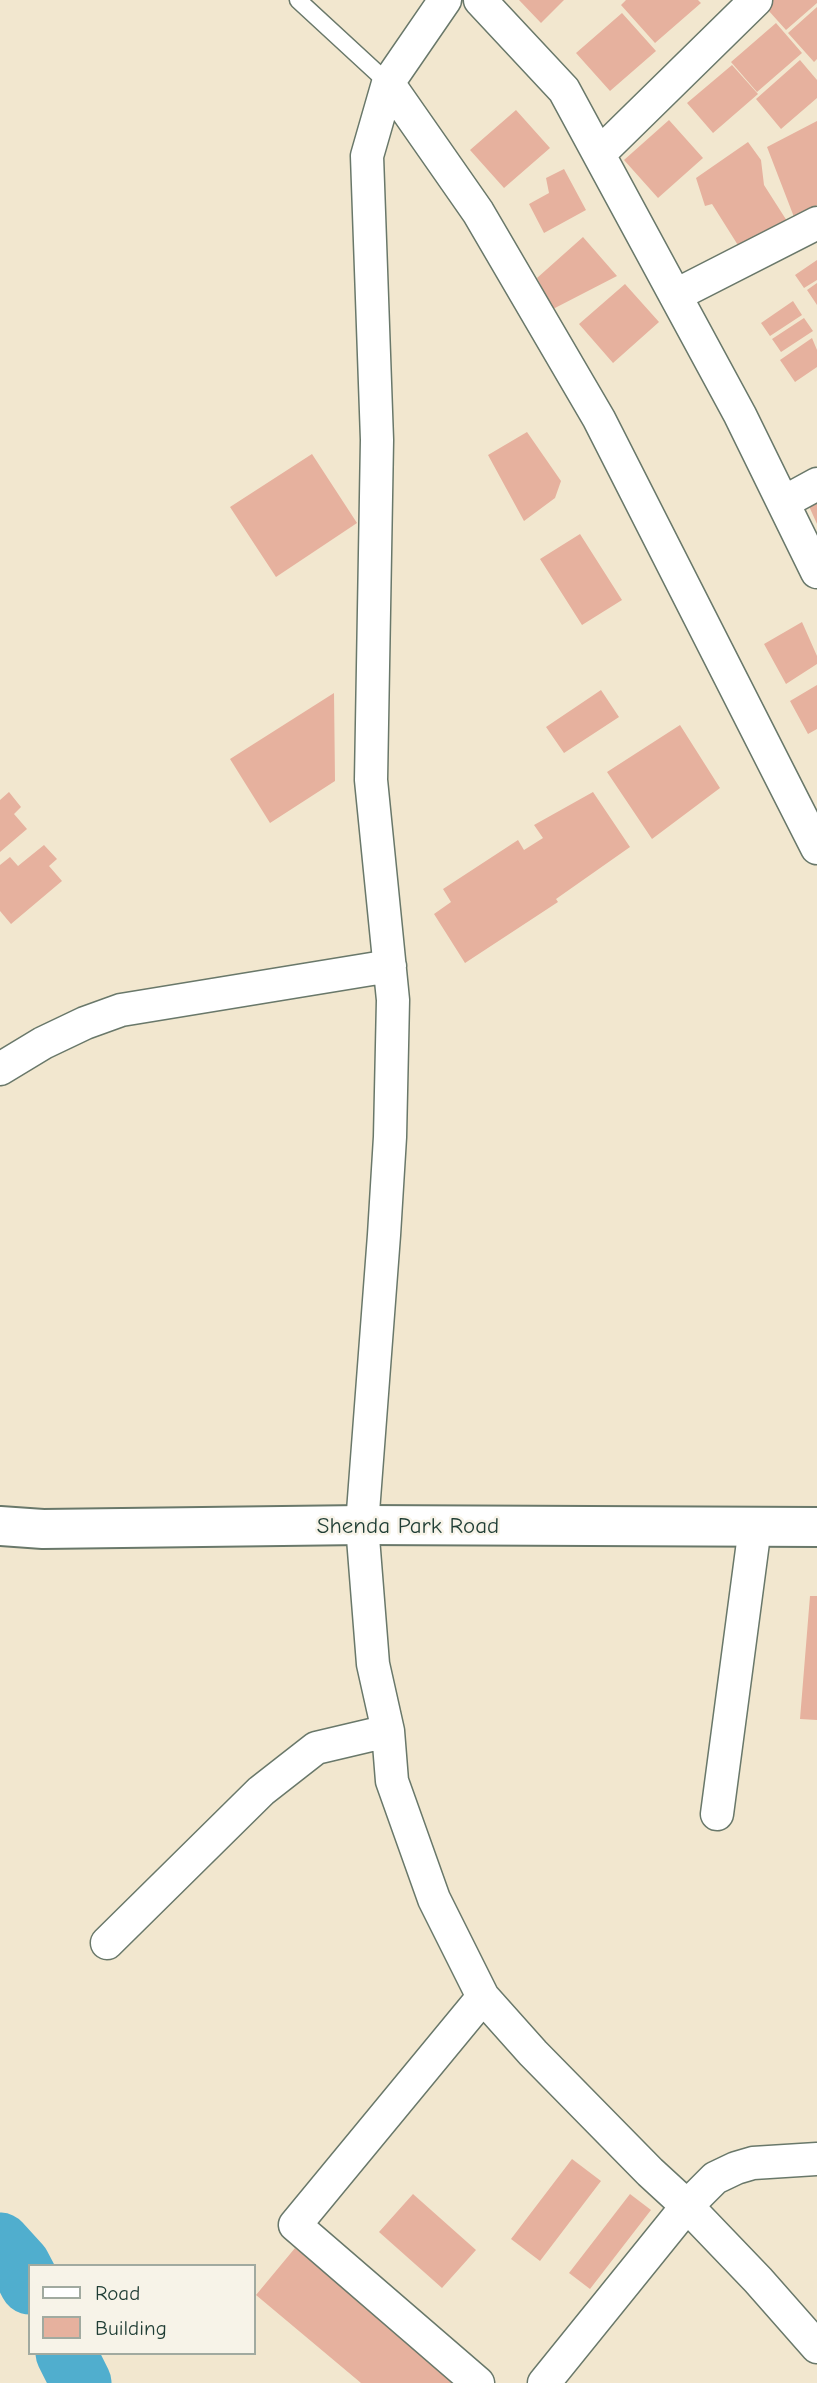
<!DOCTYPE html>
<html>
<head>
<meta charset="utf-8">
<style>
	body { margin:0 }
	#map { position:relative; width:817px; height:2383px; overflow:hidden; background:#f2e7cf; font-family:"Comic Neue",sans-serif }
	canvas { display:block }
	.legend { position:absolute; left:28px; top:2264px; width:228px; height:91px; box-sizing:border-box; background:#f7f3e8; border:2px solid #a1aaa0; margin:0; padding:9px 12px; list-style:none; font-size:21px; color:#1f3d34 }
	.legend li { display:flex; align-items:center; gap:14px; height:35px }
	.legend b { width:35px; border:2px solid #a1aaa0 }
</style>
</head>
<body>
<div id="map">
<canvas width="817" height="2383"></canvas>
<ul class="legend">
<li><b style="height:9px;background:#fff"></b>Road</li>
<li><b style="height:19px;background:#e6b19e"></b>Building</li>
</ul>
</div>
<script>
const ctx = document.querySelector('canvas').getContext('2d');
ctx.lineJoin = 'round';
function shape(rows) {
  const path = new Path2D();
  for (const r of rows) {
    path.moveTo(r[0], r[1]);
    for (let i = 2; i < r.length; i += 2) path.lineTo(r[i], r[i + 1]);
  }
  return path;
}
function stroke(path, color, width, dash) {
  ctx.strokeStyle = color;
  ctx.lineWidth = width;
  ctx.lineCap = dash ? 'butt' : 'round';
  ctx.setLineDash(dash || []);
  ctx.stroke(path);
}
function fillPath(path, color) {
  ctx.fillStyle = color;
  ctx.fill(path, 'evenodd');
}
function write(font, color, halo, rows, align = 'center') {
  ctx.font = font + ' "Comic Neue",sans-serif';
  ctx.lineWidth = 5;
  ctx.setLineDash([]);
  ctx.textBaseline = 'middle';
  ctx.strokeStyle = halo;
  ctx.fillStyle = color;
  for (const [text, x, y, turn = 0] of rows) {
    ctx.save();
    ctx.translate(x, y);
    ctx.rotate((+turn || 0) * Math.PI / 180);
    ctx.textAlign = isNaN(turn) ? turn : align;
    if (halo) ctx.strokeText(text, 0, 0);
    ctx.fillText(text, 0, 0);
    ctx.restore();
  }
}
stroke(shape([
	[0,2243,20,2265,30,2284],
	[66,2353,81,2383]
]), '#50aece', 61);
fillPath(shape([
	[519,0,564,0,541,23],
	[626,0,698,0,701,3,655,43,621,5],
	[759,0,817,0,817,3,786,30],
	[817,7,817,59,814,62,788,33],
	[622,13,656,51,610,91,576,53],
	[776,23,802,53,757,92,731,62],
	[800,60,817,80,817,98,781,129,756,99],
	[732,65,758,94,713,133,687,103],
	[516,110,550,148,504,188,470,150],
	[669,120,703,158,658,198,624,160],
	[817,121,817,205,794,217,767,147],
	[748,142,761,160,764,185,787,221,741,250,712,204,705,206,696,178],
	[564,169,586,210,544,233,529,204,549,193,546,178],
	[583,237,617,276,553,309,537,278],
	[817,260,817,280,804,288,795,275],
	[817,283,817,305,807,290],
	[625,284,659,322,613,363,579,324],
	[793,301,802,315,770,336,761,323],
	[804,318,813,331,781,352,772,339],
	[812,338,817,350,817,367,795,382,780,360],
	[527,432,561,481,555,498,524,521,488,455],
	[312,454,357,523,276,577,230,507],
	[817,499,817,524,808,504],
	[580,534,622,600,582,625,540,559],
	[802,622,817,656,817,664,786,684,764,644],
	[817,685,817,729,808,734,790,701],
	[601,690,619,717,564,753,546,727],
	[334,693,335,781,270,823,230,759],
	[680,725,720,788,652,839,607,772],
	[9,792,21,807,14,814,27,829,0,852,0,800],
	[593,792,630,847,556,899,558,902,465,963,434,914,451,902,443,889,518,840,524,850,543,838,534,825],
	[44,845,57,859,49,866,62,881,11,924,0,911,0,865,10,857,18,866],
	[810,1596,817,1596,817,1720,800,1719],
	[572,2159,601,2181,540,2261,511,2239],
	[413,2194,476,2250,442,2288,379,2232],
	[630,2194,651,2210,590,2289,569,2273],
	[295,2248,457,2383,361,2383,256,2295]
]), '#e6b19e');
const service = shape([
	[298,0,388,83]
]);
const minor = shape([
	[445,0,388,83,367,156,377,440,371,780,393,1000,390,1137,384,1235,362,1525,373,1664,388,1731,392,1781,434,1899,483,1997,533,2053,650,2172,687,2206,758,2280,817,2347],
	[480,0,564,90,740,415,817,572],
	[388,83,478,212,599,419,817,848],
	[599,154,756,0],
	[676,295,817,223],
	[784,502,817,484],
	[0,1069,43,1043,85,1023,121,1010,390,966],
	[717,1814,755,1527],
	[107,1943,261,1791,316,1748,388,1731],
	[478,2383,295,2225,483,1997],
	[544,2383,687,2206,715,2178,736,2168,753,2163,817,2159]
]);
const secondary = shape([
	[0,1526,43,1529,362,1525,817,1527]
]);
stroke(service, '#69786a', 19);
stroke(minor, '#69786a', 35);
stroke(secondary, '#69786a', 42);
stroke(service, '#fff', 16);
stroke(minor, '#fff', 32);
stroke(secondary, '#fff', 38);
write('23px', '#1f3d34', '#f7f3e8', [
	["Shenda Park Road",408,1526]
]);
</script>
</body>
</html>
